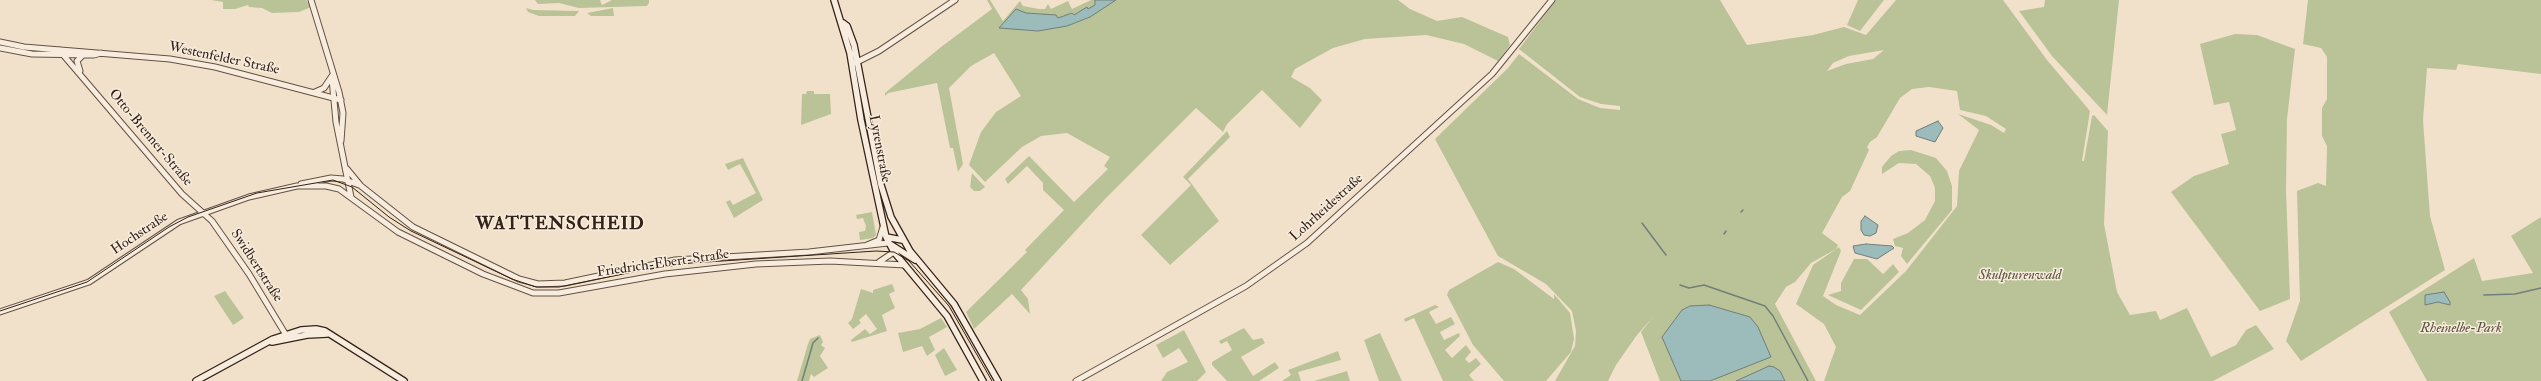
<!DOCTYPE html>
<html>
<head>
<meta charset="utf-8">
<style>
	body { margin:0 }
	canvas { display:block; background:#f2e1ca }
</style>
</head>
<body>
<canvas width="2541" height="381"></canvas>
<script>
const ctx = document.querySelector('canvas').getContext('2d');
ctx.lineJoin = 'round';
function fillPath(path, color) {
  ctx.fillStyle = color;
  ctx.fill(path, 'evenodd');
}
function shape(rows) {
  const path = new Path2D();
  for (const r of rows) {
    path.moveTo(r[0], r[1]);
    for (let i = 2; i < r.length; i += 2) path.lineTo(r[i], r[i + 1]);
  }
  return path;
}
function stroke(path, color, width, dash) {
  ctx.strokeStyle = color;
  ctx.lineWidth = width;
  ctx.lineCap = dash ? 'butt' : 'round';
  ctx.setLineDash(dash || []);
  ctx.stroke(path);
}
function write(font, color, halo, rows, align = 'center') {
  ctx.font = font + ' "IM FELL Double Pica",serif';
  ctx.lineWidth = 3;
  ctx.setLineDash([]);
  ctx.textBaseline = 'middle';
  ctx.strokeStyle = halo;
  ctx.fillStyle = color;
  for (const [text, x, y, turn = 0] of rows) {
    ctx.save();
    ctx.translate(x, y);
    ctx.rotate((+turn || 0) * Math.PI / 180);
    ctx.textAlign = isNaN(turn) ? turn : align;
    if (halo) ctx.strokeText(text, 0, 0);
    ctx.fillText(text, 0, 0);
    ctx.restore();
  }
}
fillPath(shape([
	[211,0,306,0,311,7,299,12,272,13,262,8,249,7,248,5,235,9,223,9,223,2],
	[535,0,600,0,602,5,612,0,649,0,649,3,647,6,579,8,559,3,538,4],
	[987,0,990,0,1003,21,1020,1,1023,6,1039,9,1045,9,1048,4,1051,9,1068,1,1072,9,1091,0,1398,0,1410,9,1437,21,1462,17,1508,37,1510,45,1498,61,1464,44,1426,35,1365,39,1333,48,1295,69,1291,77,1310,88,1322,100,1300,128,1262,90,1227,124,1223,132,1196,108,1105,199,1021,290,1028,299,1030,314,1012,294,974,329,966,312,1027,252,1025,250,1064,210,1043,190,1043,183,1027,166,1008,184,1005,179,1029,156,1074,202,1108,169,1104,166,1110,157,1067,133,1041,136,1022,147,985,182,969,165,981,132,996,112,1021,96,994,53,971,66,949,88,963,164,958,172,953,148,950,148,937,83,888,93,885,96,885,93,941,47,992,9],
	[1556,0,1720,0,1747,45,1813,35,1844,27,1866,35,1896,0,2003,0,2047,60,2090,111,2082,161,2084,161,2092,116,2094,115,2108,131,2104,224,2117,292,2130,315,2156,311,2160,320,2187,308,2211,357,2236,345,2246,330,2256,325,2274,349,2213,381,1824,381,1836,347,1824,324,1796,304,1813,265,1839,247,1841,251,1823,296,1836,305,1860,315,1906,271,1957,206,1959,171,1979,130,1958,114,1991,125,2004,133,2006,129,1986,116,1960,110,1957,91,1929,87,1912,89,1900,98,1877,137,1870,142,1867,147,1869,150,1850,191,1842,197,1822,233,1838,245,1836,249,1811,263,1795,282,1786,287,1775,304,1816,381,1660,381,1641,332,1653,317,1637,335,1616,365,1608,381,1555,381,1575,346,1576,331,1572,311,1546,284,1498,256,1435,139,1508,68,1519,54,1578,99,1600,108,1620,110,1620,106,1601,104,1580,97,1519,49],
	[1884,50,1873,59,1846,64,1827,71,1833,63,1849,56],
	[1858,0,1884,0,1860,31,1847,25],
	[2045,0,2119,0,2107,115,2052,56,2019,11,2044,7],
	[2308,0,2541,0,2541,74,2458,64,2456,70,2427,68,2423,120,2430,216,2445,270,2301,361,2286,341,2300,301,2297,191,2318,183,2326,186,2327,146,2322,136,2322,108,2327,99,2327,57,2321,48,2303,44],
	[526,8,533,10,579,11,575,16,539,16,528,12],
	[613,8,614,16,591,16,587,13],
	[2235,34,2257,35,2295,49,2287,119,2286,190,2290,299,2260,311,2171,192,2194,176,2229,164,2221,134,2236,130,2229,102,2214,105,2200,44],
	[807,91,814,91,814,94,830,94,831,114,801,125,802,94,806,94],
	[1227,131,1230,137,1188,179,1219,221,1170,265,1141,235,1191,185,1183,177],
	[1911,150,1936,158,1947,171,1952,186,1952,210,1907,264,1901,256,1903,248,1895,246,1893,239,1908,233,1925,220,1935,201,1935,188,1930,176,1916,164,1899,163,1882,174,1882,167,1891,156,1899,151],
	[743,158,763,200,734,218,726,202,730,200,733,205,756,193,740,164,728,170,725,164],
	[972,173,985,187,980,191,974,191,970,187],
	[872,212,876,235,873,238,860,240,859,232,865,231,866,226,863,218,857,219,856,215],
	[2541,217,2541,381,2427,381,2389,312,2474,258,2482,281,2533,273,2511,236],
	[1854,259,1867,259,1883,274,1893,264,1899,272,1861,310,1828,295,1841,291,1841,283],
	[1498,262,1514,269,1554,299,1554,294,1570,313,1574,339,1571,352,1546,381,1504,381,1473,345,1447,295,1449,290],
	[892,284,895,291,889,294,895,308,882,315,887,331,852,342,851,340,865,329,870,334,877,329,866,314,859,320,861,323,853,329,848,323,852,319,861,289,873,293,873,290],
	[225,291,244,318,233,325,214,296],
	[1435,305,1439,307,1429,312,1436,324,1451,317,1455,324,1440,332,1444,340,1459,333,1460,336,1445,350,1452,358,1466,345,1471,352,1465,359,1469,363,1476,358,1481,364,1469,375,1474,381,1443,381,1414,318,1405,322,1404,319],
	[941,318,947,327,929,337,935,350,927,356,922,346,903,352,898,333,920,329],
	[1244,328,1253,340,1262,338,1265,343,1241,357,1253,376,1275,362,1279,368,1259,381,1227,381,1212,365,1212,362,1232,350,1227,341,1221,344,1219,341],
	[1184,330,1206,372,1197,381,1161,381,1167,372,1188,362,1179,348,1163,358,1156,345],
	[1380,333,1402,381,1379,381,1364,340],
	[820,335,823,342,821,345,825,348,820,356,828,368,814,377,811,374,809,381,797,381,808,344,810,339],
	[944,348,957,370,945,376,935,355],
	[1338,351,1341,360,1298,372,1301,381,1282,381,1291,375,1288,370],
	[1347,371,1350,381,1314,381]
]), '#bac397');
const water = shape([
	[1095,0,1116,0,1090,17,1067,26,1038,31,999,28,1016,9,1026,13,1056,15,1058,18,1072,13,1074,15,1087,7,1088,9,1095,5,1095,0],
	[1938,121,1943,128,1935,142,1916,136,1916,131,1938,121],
	[1865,216,1878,225,1876,233,1870,236,1864,235,1861,230,1861,221,1865,216],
	[1866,244,1892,246,1894,248,1877,259,1855,253,1853,246,1866,244],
	[2444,292,2450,302,2450,305,2438,302,2425,305,2425,295,2444,292],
	[1709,305,1750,317,1758,327,1771,357,1710,381,1681,381,1662,337,1682,310,1690,306,1709,305],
	[1769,366,1774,367,1780,371,1785,381,1736,381,1769,366]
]);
fillPath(water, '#9cbcbb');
stroke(water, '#727e79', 1);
stroke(shape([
	[1741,212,1743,210],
	[1642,223,1666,255],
	[1724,234,1726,231],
	[1680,285,1689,288,1704,285,1765,306,1773,316,1808,381],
	[2484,295,2515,294,2541,288],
	[802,381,813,343,818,338]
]), '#727e79', 1.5);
const tertiary = shape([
	[311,0,339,92,343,113,341,141],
	[0,42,24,47,170,59,215,67,341,100],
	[0,48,32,54,94,55,101,53],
	[59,50,182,194,212,221,249,274,286,335],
	[855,63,879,51,955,0],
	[80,71,77,61,83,55],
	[332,79,336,122,351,197],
	[315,92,324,88,332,76],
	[347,169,361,186,413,227,519,279,538,284,565,283,675,260,809,252,888,243],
	[301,184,331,178,343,179,359,185],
	[867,245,879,240,883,227],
	[879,262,894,252],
	[0,312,89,282,179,222,249,197,297,186,326,186,339,189,398,232,483,274,533,293,559,293,665,274,756,264,830,261,905,265],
	[1076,381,1246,286,1307,243,1492,74,1552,0]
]);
const secondary = shape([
	[834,0,850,53,861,120,886,237,894,252,947,316,983,381],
	[843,23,847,26,854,45,881,185,891,217,910,251,954,304,998,381],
	[886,237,902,240],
	[890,244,915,260],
	[272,342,307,335,327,334],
	[196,381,273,339,301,330,316,329,325,331,404,381]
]);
stroke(tertiary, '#635244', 7);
stroke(secondary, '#332217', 8);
stroke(tertiary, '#f7ecdd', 5);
stroke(secondary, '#f7ecdd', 5.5);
stroke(shape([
	[0,311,87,282,169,227,188,217,257,193,333,180,352,187,389,217,411,231,512,279,536,287,559,287,637,271,691,263,876,251,894,252,909,261,949,306,992,381]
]), '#332217', 1);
write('14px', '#332217', '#f7ecdd', [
	["Westenfelder Straße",224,59,12],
	["Otto-Brenner-Straße",150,138,50],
	["Lyrenstraße",879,149,79],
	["Lohrheidestraße",1327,208,-42],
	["Hochstraße",140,234,-34],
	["Friedrich-Ebert-Straße",663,264,-8],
	["Swidbertstraße",256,266,57]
]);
write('italic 14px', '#5c523d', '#f7ecdd', [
	["Skulpturenwald",2020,276],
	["Rheinelbe-Park",2461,329]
]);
ctx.letterSpacing = '1px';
write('bold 18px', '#332217', '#f7ecdd', [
	["WATTENSCHEID",560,225]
]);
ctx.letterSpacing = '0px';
</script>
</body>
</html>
